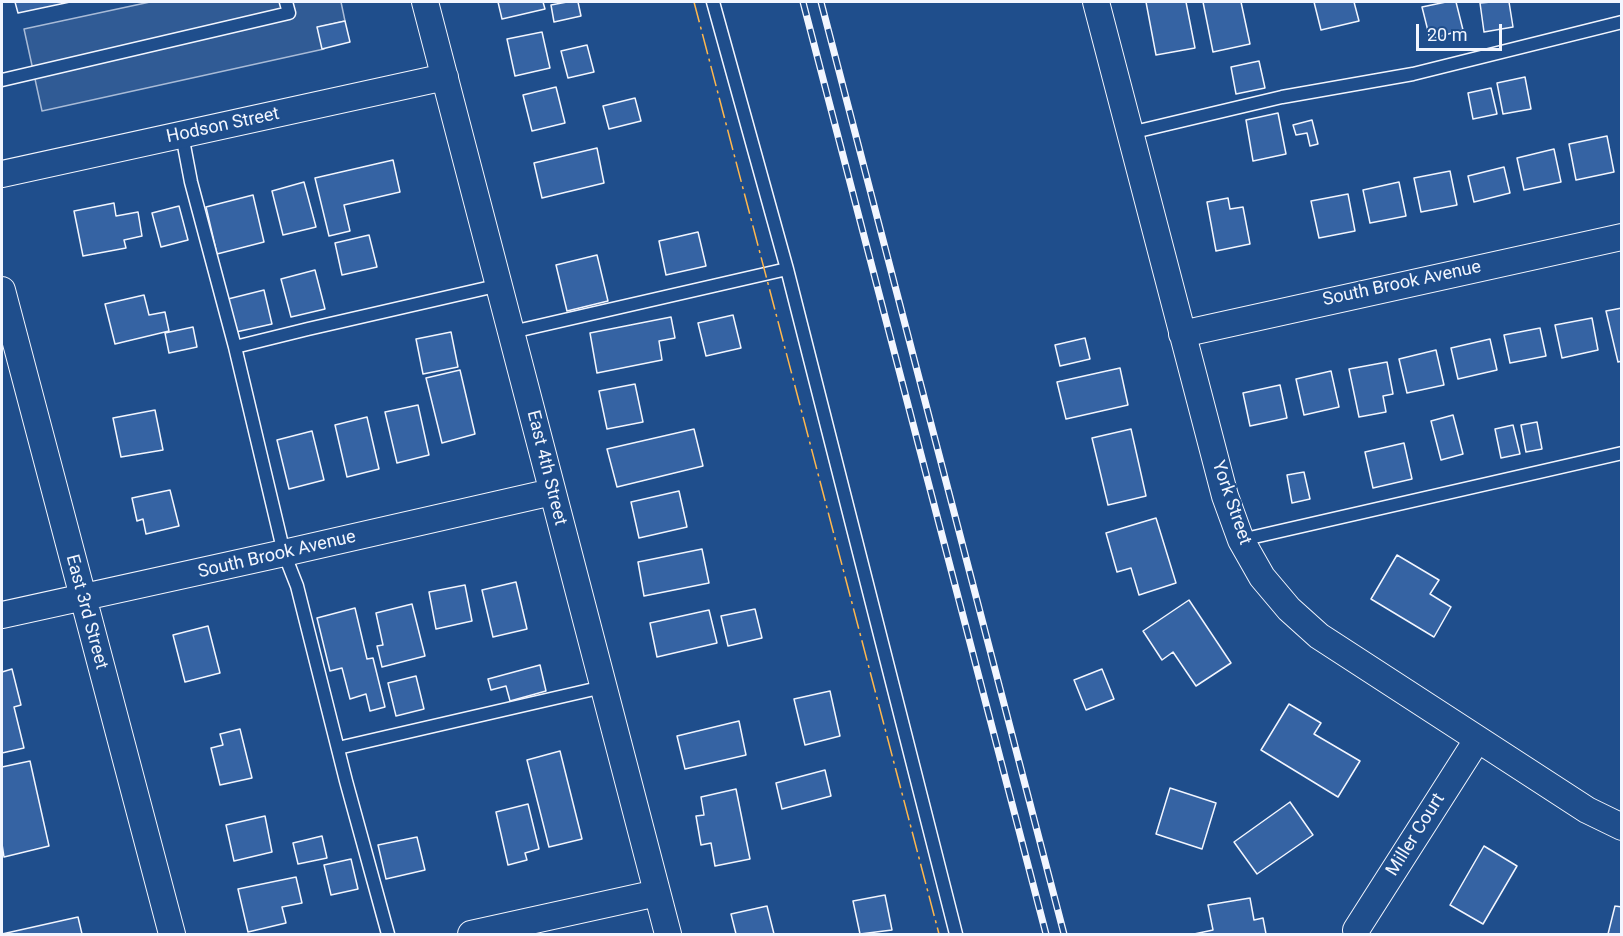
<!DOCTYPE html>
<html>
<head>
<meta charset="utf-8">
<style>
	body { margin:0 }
	#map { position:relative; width:1623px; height:936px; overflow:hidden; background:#1f4e8c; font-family:Roboto,sans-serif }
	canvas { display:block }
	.frame { position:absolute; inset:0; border:3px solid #f2f6ff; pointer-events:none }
	.scale { position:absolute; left:1416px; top:24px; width:86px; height:27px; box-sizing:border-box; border:3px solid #f2f6ff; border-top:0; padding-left:8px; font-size:18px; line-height:21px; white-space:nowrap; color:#f2f6ff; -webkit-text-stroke:4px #1f4e8c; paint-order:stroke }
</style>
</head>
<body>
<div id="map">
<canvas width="1623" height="936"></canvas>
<div class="frame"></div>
<div class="scale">20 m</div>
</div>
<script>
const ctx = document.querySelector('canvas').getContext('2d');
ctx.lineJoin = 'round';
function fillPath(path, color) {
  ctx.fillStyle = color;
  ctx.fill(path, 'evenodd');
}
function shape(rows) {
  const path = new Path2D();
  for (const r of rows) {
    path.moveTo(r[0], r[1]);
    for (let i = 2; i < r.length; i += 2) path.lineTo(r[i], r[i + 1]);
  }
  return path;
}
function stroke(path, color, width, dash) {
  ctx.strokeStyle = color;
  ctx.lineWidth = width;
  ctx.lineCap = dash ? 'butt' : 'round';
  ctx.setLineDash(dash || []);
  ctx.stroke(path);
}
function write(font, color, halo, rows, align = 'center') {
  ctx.font = font + ' Roboto,sans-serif';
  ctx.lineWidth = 4.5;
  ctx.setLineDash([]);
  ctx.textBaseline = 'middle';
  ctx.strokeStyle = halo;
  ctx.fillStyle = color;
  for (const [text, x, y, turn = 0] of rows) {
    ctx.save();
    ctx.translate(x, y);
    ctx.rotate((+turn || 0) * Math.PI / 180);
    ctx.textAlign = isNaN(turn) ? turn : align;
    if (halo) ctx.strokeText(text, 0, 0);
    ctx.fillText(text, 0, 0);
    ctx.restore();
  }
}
const built = shape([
	[150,2,341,2,345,21,319,27,324,49,42,111,24,29,150,2]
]);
fillPath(built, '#305b95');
stroke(built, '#a8bbd7', 1.5);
const building = shape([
	[15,2,70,2,18,13,15,2],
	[498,2,543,2,545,9,502,19,498,2],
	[567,2,578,2,581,16,554,22,551,5,567,2],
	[1146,2,1186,2,1195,48,1156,55,1146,2],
	[1203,2,1241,2,1250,44,1213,52,1203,2],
	[1314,2,1354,2,1359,21,1321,30,1314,2],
	[1446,2,1456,2,1463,30,1430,39,1422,7,1446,2],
	[1491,2,1509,2,1513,27,1484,32,1480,3,1491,2],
	[345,21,350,42,322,49,317,27,345,21],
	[542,32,550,68,515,76,507,39,542,32],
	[587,45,594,72,568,78,561,51,587,45],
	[1259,61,1265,88,1236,94,1231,67,1259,61],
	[1525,77,1531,109,1503,114,1497,83,1525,77],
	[556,87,565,123,532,131,523,95,556,87],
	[1491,88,1497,114,1473,119,1468,93,1491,88],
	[635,98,641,121,609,129,603,106,635,98],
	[1278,113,1286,154,1253,161,1246,120,1278,113],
	[1312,120,1318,144,1310,146,1307,133,1296,135,1293,125,1312,120],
	[1607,136,1614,172,1576,180,1569,144,1607,136],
	[597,148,604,183,542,198,534,163,597,148],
	[1554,149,1561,182,1524,190,1517,158,1554,149],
	[393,160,400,192,344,205,350,231,329,236,315,178,393,160],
	[1504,167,1510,193,1474,202,1468,176,1504,167],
	[1450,171,1457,205,1421,212,1414,178,1450,171],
	[304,182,316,227,283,235,272,191,304,182],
	[1399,182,1406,216,1370,223,1363,190,1399,182],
	[1348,194,1355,231,1319,238,1311,201,1348,194],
	[253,195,264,242,217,254,206,207,253,195],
	[1228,198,1230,209,1243,207,1250,244,1216,251,1207,202,1228,198],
	[114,203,116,216,138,212,142,236,124,240,126,248,83,256,74,211,114,203],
	[179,206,188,240,161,247,152,213,179,206],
	[698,232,706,266,666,275,659,241,698,232],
	[369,235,377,267,342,275,335,243,369,235],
	[597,255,608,301,567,311,556,265,597,255],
	[315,270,325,309,291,317,281,279,315,270],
	[264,290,272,324,236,332,228,299,264,290],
	[144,295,149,315,165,312,169,331,115,344,105,304,144,295],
	[1622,308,1622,361,1618,362,1606,311,1622,308],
	[733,315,741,348,706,356,698,323,733,315],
	[671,317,675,338,659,341,662,360,597,373,590,333,671,317],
	[1592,318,1598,350,1562,358,1555,325,1592,318],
	[193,327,197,347,169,353,165,333,193,327],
	[1540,328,1546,356,1510,363,1504,335,1540,328],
	[451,332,458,367,423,374,416,339,451,332],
	[1085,338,1090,359,1060,366,1055,345,1085,338],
	[1490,339,1497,370,1458,379,1451,348,1490,339],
	[1436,350,1444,385,1407,393,1399,359,1436,350],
	[1387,362,1393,394,1383,396,1386,412,1359,417,1349,369,1387,362],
	[1120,368,1128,405,1066,419,1057,382,1120,368],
	[460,370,475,434,442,443,426,378,460,370],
	[1331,371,1339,407,1304,415,1296,379,1331,371],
	[635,384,643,422,607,429,599,391,635,384],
	[1280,385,1287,418,1250,426,1243,393,1280,385],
	[418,405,429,455,397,463,385,412,418,405],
	[155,410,163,450,121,457,113,418,155,410],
	[1453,415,1463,454,1441,460,1431,421,1453,415],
	[367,417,379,469,347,477,335,425,367,417],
	[1537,422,1542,449,1526,452,1521,425,1537,422],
	[1513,425,1520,454,1501,458,1495,429,1513,425],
	[694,429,703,466,617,487,607,449,694,429],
	[1131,429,1146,496,1108,505,1092,438,1131,429],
	[312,431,324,480,289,489,277,440,312,431],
	[1404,443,1412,479,1373,488,1365,452,1404,443],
	[1304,472,1310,499,1292,503,1287,475,1304,472],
	[170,490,179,526,146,534,143,519,137,521,132,498,170,490],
	[679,491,687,527,639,538,631,502,679,491],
	[1156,518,1176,583,1139,595,1131,568,1117,572,1106,533,1156,518],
	[702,549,709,583,644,596,638,562,702,549],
	[1397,555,1439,580,1430,594,1451,607,1434,637,1371,599,1397,555],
	[516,582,527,629,493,637,482,590,516,582],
	[465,585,472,621,436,629,429,592,465,585],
	[1189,600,1231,663,1196,686,1173,652,1162,660,1143,631,1189,600],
	[412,604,425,656,382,667,377,646,383,645,376,613,412,604],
	[355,608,367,659,373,658,385,707,370,711,366,694,350,699,342,668,330,671,317,618,355,608],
	[755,609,762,638,728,646,721,616,755,609],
	[709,610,717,643,657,657,650,623,709,610],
	[208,626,220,673,185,682,173,635,208,626],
	[540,665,546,691,510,701,506,686,491,690,488,679,540,665],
	[12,669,21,705,14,707,24,748,2,753,2,672,12,669],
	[1102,669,1114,699,1086,710,1074,680,1102,669],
	[416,676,424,709,396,716,388,683,416,676],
	[830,691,840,736,805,745,794,699,830,691],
	[1289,704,1321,723,1314,734,1360,761,1338,797,1261,750,1289,704],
	[739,721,746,755,685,769,677,736,739,721],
	[240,729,252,778,220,785,211,748,223,745,220,734,240,729],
	[560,751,582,839,549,847,527,760,560,751],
	[30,761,49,846,4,857,2,844,2,767,30,761],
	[825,770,831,796,782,809,776,783,825,770],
	[1170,788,1216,803,1202,849,1156,834,1170,788],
	[736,789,750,859,715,866,711,843,701,845,696,816,704,815,701,797,736,789],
	[1290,802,1313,835,1257,874,1234,842,1290,802],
	[528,804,539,849,525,853,527,860,508,865,496,812,528,804],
	[265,816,272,852,234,861,226,825,265,816],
	[322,836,327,858,298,864,293,843,322,836],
	[417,837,425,870,386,879,378,845,417,837],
	[1484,846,1517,866,1483,924,1450,905,1484,846],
	[351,859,358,889,331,895,324,865,351,859],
	[296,877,302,903,282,907,286,923,248,932,238,889,296,877],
	[885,895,892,930,860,934,853,901,885,895],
	[1250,898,1254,920,1263,918,1266,934,1194,934,1213,930,1208,905,1250,898],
	[767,906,774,934,736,934,731,914,767,906],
	[1615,906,1622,907,1622,934,1608,934,1615,906],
	[78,917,82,934,2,934,78,917]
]);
fillPath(building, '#3563a3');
stroke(building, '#f2f6ff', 1.5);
const lane = shape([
	[713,2,787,269,956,934],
	[2,80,289,13,286,2],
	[1130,133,1282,97,1413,74,1622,22],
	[182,135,191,182,235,347,284,553,297,586,346,781,388,934],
	[512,332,787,269],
	[235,347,308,329,500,285],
	[1241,540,1622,453],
	[338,748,603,687]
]);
const street = shape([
	[425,2,668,934],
	[1096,2,1225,496,1241,540,1262,577,1289,609,1319,636,1587,810,1622,827],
	[2,174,445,77],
	[2,290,172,934],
	[1182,334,1622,237],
	[2,615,284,553,552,492],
	[1356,930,1477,740],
	[471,934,657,893]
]);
stroke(lane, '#f2f6ff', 15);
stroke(street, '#f2f6ff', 28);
stroke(lane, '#1f4e8c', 12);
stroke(street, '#1f4e8c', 26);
const rail = shape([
	[803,2,1046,934],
	[821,2,1064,934]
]);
stroke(rail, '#f2f6ff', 7);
stroke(rail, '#1f4e8c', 4.5, [14]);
stroke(shape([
	[694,2,939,934]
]), '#ffb74d', 1.5, [21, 4.5, 3, 4.5]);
write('18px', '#f2f6ff', '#1f4e8c', [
	["Hodson Street",223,126,-12],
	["South Brook Avenue",1402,284,-12],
	["East 4th Street",546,468,76],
	["York Street",1231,503,71],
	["South Brook Avenue",277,555,-13],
	["East 3rd Street",86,612,75],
	["Miller Court",1416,835,-58]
]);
</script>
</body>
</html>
